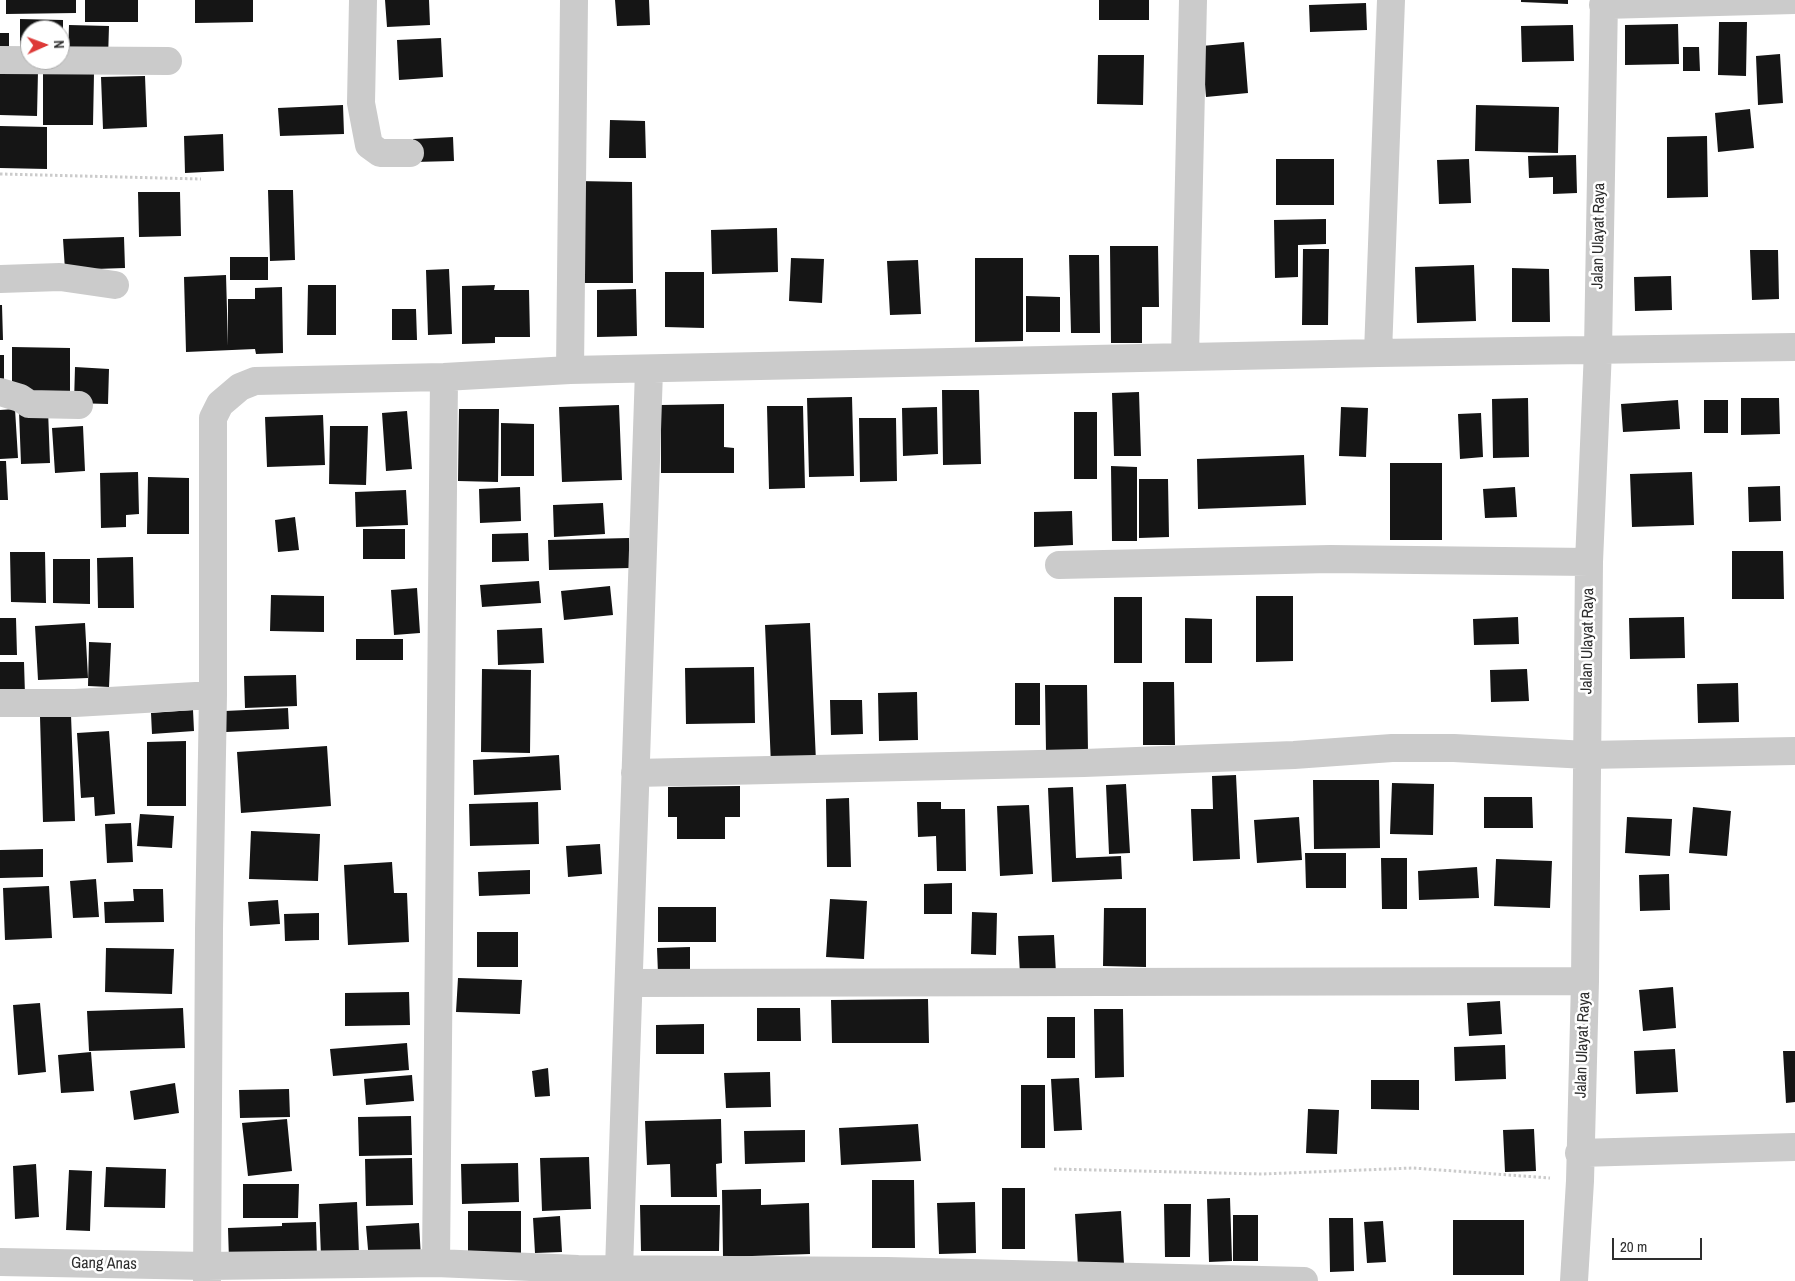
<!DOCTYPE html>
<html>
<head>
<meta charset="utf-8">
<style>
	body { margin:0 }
	#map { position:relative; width:1795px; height:1281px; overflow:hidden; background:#fff; font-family:"Archivo Narrow",sans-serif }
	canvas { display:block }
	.north { position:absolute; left:20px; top:20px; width:50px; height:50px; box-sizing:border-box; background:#fff; border:1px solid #ababab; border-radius:50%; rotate:88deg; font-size:14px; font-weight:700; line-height:20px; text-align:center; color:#2e2e2e }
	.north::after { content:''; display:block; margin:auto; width:18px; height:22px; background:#dd3a38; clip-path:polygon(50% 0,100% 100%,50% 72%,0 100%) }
	.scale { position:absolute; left:1612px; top:1238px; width:90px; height:22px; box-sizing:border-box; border:2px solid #2e2e2e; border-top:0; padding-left:6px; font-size:15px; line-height:18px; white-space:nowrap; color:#2e2e2e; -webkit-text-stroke:4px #fff; paint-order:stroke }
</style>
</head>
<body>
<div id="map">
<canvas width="1795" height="1281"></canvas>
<div class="north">N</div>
<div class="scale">20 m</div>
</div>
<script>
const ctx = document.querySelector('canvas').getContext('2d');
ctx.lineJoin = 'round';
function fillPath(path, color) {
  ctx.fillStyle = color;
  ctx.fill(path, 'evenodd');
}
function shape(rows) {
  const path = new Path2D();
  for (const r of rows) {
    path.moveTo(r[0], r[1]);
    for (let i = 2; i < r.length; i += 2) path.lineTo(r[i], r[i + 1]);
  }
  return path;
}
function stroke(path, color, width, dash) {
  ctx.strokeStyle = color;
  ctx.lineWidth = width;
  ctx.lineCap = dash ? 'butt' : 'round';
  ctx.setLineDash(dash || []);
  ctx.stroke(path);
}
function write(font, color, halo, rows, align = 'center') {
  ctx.font = font + ' "Archivo Narrow",sans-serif';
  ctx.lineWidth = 5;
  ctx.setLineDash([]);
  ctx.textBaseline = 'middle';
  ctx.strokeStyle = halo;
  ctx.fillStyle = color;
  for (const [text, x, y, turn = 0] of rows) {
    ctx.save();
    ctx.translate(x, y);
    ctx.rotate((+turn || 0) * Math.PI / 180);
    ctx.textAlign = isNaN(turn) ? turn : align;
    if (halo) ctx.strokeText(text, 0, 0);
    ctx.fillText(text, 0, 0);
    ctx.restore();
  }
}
fillPath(shape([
	[6,0,76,0,76,13,6,14],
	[85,0,138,0,138,22,85,22],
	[195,0,253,0,253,22,195,23],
	[385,0,429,0,430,25,387,27],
	[615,0,649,0,650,25,617,26],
	[1099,0,1149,0,1149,20,1099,20],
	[1521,0,1568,0,1568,4,1521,2],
	[1366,3,1367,30,1310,32,1309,5],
	[20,19,63,20,63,57,60,57,60,30,30,30,30,57,20,57],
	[1719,22,1747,22,1746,76,1718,75],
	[1678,24,1679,64,1625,65,1625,25],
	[69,25,109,26,108,59,68,59],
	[1573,25,1574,61,1522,62,1521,26],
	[0,33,9,33,9,59,0,59],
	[441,38,443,77,399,80,397,40],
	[1244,42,1248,93,1206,97,1202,46],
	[1683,47,1699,47,1700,71,1683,71],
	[1780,54,1783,103,1758,105,1756,56],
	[1098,55,1144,55,1143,105,1097,104],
	[0,70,38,71,37,116,0,115],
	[43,72,94,73,93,125,43,125],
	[145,76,147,127,103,129,101,77],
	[343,105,344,134,280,136,278,108],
	[1476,105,1559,107,1558,153,1475,151],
	[1750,109,1754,148,1718,152,1715,113],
	[610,120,645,121,646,158,609,158],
	[0,126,47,127,47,169,0,168],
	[223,134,224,171,185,173,184,136],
	[1707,136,1708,197,1667,198,1667,137],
	[453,137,454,161,414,162,413,139],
	[1576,155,1577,193,1553,194,1553,177,1529,178,1528,156],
	[1276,159,1334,159,1334,205,1276,205],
	[1469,159,1471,203,1439,204,1437,160],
	[577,181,632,182,633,283,578,283],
	[268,190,293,190,295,260,270,261],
	[138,192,180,192,181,236,139,237],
	[1326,219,1326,244,1298,245,1298,277,1275,278,1274,220],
	[777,228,778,272,712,274,711,230],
	[124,237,125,268,65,270,63,239],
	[1110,246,1158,246,1159,307,1142,307,1142,343,1111,343],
	[1303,249,1329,249,1328,325,1302,325],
	[1750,250,1778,250,1779,299,1752,300],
	[1069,255,1099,255,1100,333,1071,333],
	[230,257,268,257,268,280,230,280],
	[791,258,824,259,822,303,789,301],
	[975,258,1023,258,1023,341,975,342],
	[918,260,921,314,890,315,887,261],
	[1474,265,1476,321,1417,323,1415,267],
	[1512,268,1549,269,1550,322,1512,322],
	[449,269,452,334,428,335,426,270],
	[665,272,704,272,704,328,665,327],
	[226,275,228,346,228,299,255,299,255,288,282,287,283,353,256,354,255,349,186,352,184,277],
	[1671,276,1672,310,1635,311,1634,277],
	[308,285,336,285,336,335,307,335],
	[495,285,494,290,529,290,530,337,495,337,495,343,462,344,462,286],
	[636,289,637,336,597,337,597,290],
	[1026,296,1060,297,1060,332,1026,332],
	[0,305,2,305,3,340,0,340],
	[392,309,416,309,417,340,392,340],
	[12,347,70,348,70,392,12,391],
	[0,355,4,355,4,390,0,390],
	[75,367,109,369,108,404,74,403],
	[942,390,979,390,981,464,943,465],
	[1139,392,1141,456,1114,456,1112,393],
	[852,397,854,476,809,477,807,398],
	[1528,398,1529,457,1493,458,1492,399],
	[1741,398,1779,398,1780,434,1741,435],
	[1678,400,1680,429,1623,432,1621,404],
	[1704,400,1728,400,1728,433,1704,433],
	[724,404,724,447,734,448,734,473,661,473,661,405],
	[619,405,622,480,562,482,559,407],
	[767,406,803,406,805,488,769,489],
	[937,407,938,454,903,456,902,408],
	[1341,407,1368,408,1366,457,1339,456],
	[15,409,18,458,0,459,0,410],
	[459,409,499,409,498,482,458,481],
	[48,410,50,463,21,464,19,411],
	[407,411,412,469,386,471,382,413],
	[1074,412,1097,412,1097,479,1074,479],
	[1481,413,1483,457,1460,459,1458,414],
	[323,415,325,465,267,467,265,417],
	[859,418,896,418,897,481,860,482],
	[501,423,534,424,534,476,501,476],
	[83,426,85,471,55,473,52,428],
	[330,426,368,426,366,485,329,484],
	[1304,455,1306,505,1198,509,1197,459],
	[0,461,6,461,8,500,0,500],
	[1390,463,1442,463,1442,540,1390,540],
	[1111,466,1137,467,1137,541,1112,541],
	[138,472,139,514,126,515,126,527,101,528,100,473],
	[1692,472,1694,525,1632,527,1630,474],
	[148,477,189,478,189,534,147,534],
	[1139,479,1168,479,1169,537,1139,538],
	[1780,486,1781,521,1749,522,1748,487],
	[520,487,521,521,480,523,479,489],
	[1515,487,1517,517,1485,518,1483,489],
	[406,490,408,525,356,527,355,492],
	[603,503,605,534,554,537,553,505],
	[1072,511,1073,545,1034,547,1034,512],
	[295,517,299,550,278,552,275,520],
	[363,529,405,529,405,559,363,559],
	[528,533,529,561,492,562,492,534],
	[629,538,630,568,549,570,548,540],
	[1732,551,1783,551,1784,599,1732,599],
	[10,552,45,552,46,603,11,602],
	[133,557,134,608,98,608,97,558],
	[53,559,90,559,90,604,53,603],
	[539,581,541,603,482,607,480,585],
	[610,586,613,615,564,620,561,591],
	[417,588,420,633,394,635,391,590],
	[271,595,324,596,324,632,270,631],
	[1256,596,1293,596,1293,661,1256,662],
	[1114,597,1142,597,1142,663,1114,663],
	[1518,617,1519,644,1474,645,1473,619],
	[1684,617,1685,658,1630,659,1629,618],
	[0,618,16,618,17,655,0,655],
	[1185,618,1212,619,1212,663,1185,663],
	[85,623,88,678,38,680,35,626],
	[810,623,816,762,771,765,765,625],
	[542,628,544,663,498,665,497,630],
	[356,639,403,639,403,660,356,660],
	[89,642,111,643,109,687,88,686],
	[0,662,24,662,25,695,0,695],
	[754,667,755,723,686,724,685,668],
	[482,669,531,670,530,753,481,752],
	[1527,669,1529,701,1491,702,1490,670],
	[296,675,297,706,245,708,244,676],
	[1143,682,1174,682,1175,745,1143,745],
	[1015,683,1040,683,1040,725,1015,725],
	[1738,683,1739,722,1698,723,1697,684],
	[1045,685,1087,685,1088,752,1046,752],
	[917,692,918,740,879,741,878,693],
	[830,700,862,700,863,734,831,735],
	[288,708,289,729,226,732,225,711],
	[193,710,194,731,152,734,151,713],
	[71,715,75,821,43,822,40,717],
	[109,731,115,814,95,816,94,797,81,798,77,733],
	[186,741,186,806,147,806,147,742],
	[327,746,331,806,241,813,237,752],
	[559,755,561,790,474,795,473,760],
	[1236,775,1240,859,1193,861,1191,809,1213,809,1212,776],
	[1313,780,1379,780,1380,848,1314,849],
	[1392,783,1434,784,1433,835,1390,834],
	[1126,784,1130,853,1109,854,1106,785],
	[740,786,740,817,725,817,725,839,677,839,677,817,668,817,668,787],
	[1073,787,1076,858,1121,856,1122,879,1052,882,1048,788],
	[1484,797,1532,797,1533,828,1484,828],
	[849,798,851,867,827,867,826,799],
	[538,802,539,844,470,846,469,804],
	[917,802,941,802,941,809,965,809,966,871,937,871,936,836,918,837],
	[1029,805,1033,874,1000,876,997,806],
	[1693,807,1731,811,1727,856,1689,853],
	[140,814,174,816,172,848,137,846],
	[1299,817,1302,860,1257,863,1254,820],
	[1627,817,1672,819,1670,856,1625,853],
	[131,823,133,862,107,863,105,824],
	[251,831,320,834,318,881,249,879],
	[600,844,602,874,568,877,566,846],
	[43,849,43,877,0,878,0,850],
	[1305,853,1346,853,1346,888,1306,888],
	[1381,858,1407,858,1407,909,1382,909],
	[1496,859,1552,861,1550,908,1494,906],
	[392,862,394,893,407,893,409,942,348,945,344,865],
	[1477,867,1479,898,1419,900,1418,871],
	[530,870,530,894,479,896,478,872],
	[1669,874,1670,910,1640,911,1639,875],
	[96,879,99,917,73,918,70,881],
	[952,883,952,914,924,914,924,884],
	[49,886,52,938,5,940,3,888],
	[133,889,163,889,164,922,105,923,104,902,134,901],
	[830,899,867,901,864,959,826,957],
	[278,900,280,924,250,926,248,902],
	[658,907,716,907,716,942,658,942],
	[1104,908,1146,908,1146,967,1103,966],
	[972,912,997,913,996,955,971,954],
	[319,913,319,940,285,941,284,914],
	[477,932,518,932,518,967,477,967],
	[1054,935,1056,974,1020,975,1018,936],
	[690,947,690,973,658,974,657,948],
	[106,948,174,949,172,994,105,992],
	[458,978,522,980,520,1014,456,1012],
	[1673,987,1676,1028,1643,1031,1639,990],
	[409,992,410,1025,345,1026,345,993],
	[928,999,929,1043,832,1043,831,1000],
	[1500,1001,1502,1034,1469,1036,1467,1003],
	[40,1003,46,1072,18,1075,13,1005],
	[183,1008,185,1048,89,1051,87,1011],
	[757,1008,800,1008,801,1041,757,1041],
	[1094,1009,1123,1009,1124,1077,1095,1078],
	[1047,1017,1075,1017,1075,1058,1047,1058],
	[704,1024,704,1054,656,1054,656,1025],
	[407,1043,409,1070,333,1076,330,1049],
	[1505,1045,1506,1079,1455,1081,1454,1047],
	[1675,1049,1678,1092,1636,1094,1634,1051],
	[1783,1051,1795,1051,1795,1102,1786,1103],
	[91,1052,94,1091,61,1093,58,1055],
	[548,1068,550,1096,535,1097,532,1071],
	[770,1072,771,1107,726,1108,724,1073],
	[412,1075,414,1101,366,1105,364,1079],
	[1079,1078,1082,1130,1054,1131,1051,1079],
	[1371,1080,1419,1080,1419,1110,1371,1109],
	[175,1083,179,1113,134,1120,130,1091],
	[1021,1085,1045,1085,1045,1148,1021,1148],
	[289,1089,290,1117,240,1118,239,1090],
	[1308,1109,1339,1110,1337,1154,1306,1153],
	[411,1116,412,1155,359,1156,358,1117],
	[287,1119,292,1171,248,1176,242,1123],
	[721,1119,722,1163,716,1164,717,1197,671,1197,670,1164,647,1165,645,1121],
	[918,1124,921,1161,841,1165,839,1128],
	[1534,1129,1536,1171,1505,1172,1503,1130],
	[805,1130,805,1162,745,1164,744,1131],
	[589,1157,591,1209,542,1211,540,1158],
	[412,1158,413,1205,366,1206,365,1159],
	[518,1163,519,1202,462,1204,461,1164],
	[36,1164,39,1217,15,1219,13,1166],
	[106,1167,166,1169,165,1208,104,1207],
	[69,1170,92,1171,90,1231,66,1230],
	[872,1180,914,1180,915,1248,872,1248],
	[243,1184,299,1184,298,1218,243,1218],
	[1002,1188,1025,1188,1025,1249,1002,1249],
	[761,1189,761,1205,809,1203,810,1254,723,1257,722,1190],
	[1230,1198,1232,1261,1209,1262,1207,1199],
	[357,1202,359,1254,321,1256,319,1204],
	[975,1202,976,1253,939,1254,937,1203],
	[1164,1204,1191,1204,1190,1257,1165,1257],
	[640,1205,720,1205,719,1251,641,1251],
	[468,1211,521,1211,521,1254,468,1254],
	[1121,1211,1124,1264,1078,1267,1075,1214],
	[1233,1215,1258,1215,1258,1261,1233,1261],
	[560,1216,562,1252,535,1253,533,1218],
	[1329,1218,1353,1218,1354,1271,1330,1272],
	[1453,1220,1524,1220,1524,1275,1453,1275],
	[1383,1221,1386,1262,1367,1263,1364,1222],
	[316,1222,317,1258,229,1260,228,1228,282,1226,282,1223],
	[419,1223,421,1258,369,1261,366,1226]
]), '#151515');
stroke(shape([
	[0,174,201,179],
	[1054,1169,1262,1174,1413,1168,1550,1178]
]), '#cbcbcb', 3, [2.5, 2.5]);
stroke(shape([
	[363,0,361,103,369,145,380,153,410,153],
	[1603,5,1795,0],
	[0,60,168,61],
	[0,279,60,277,115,285],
	[1378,353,1391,0],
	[1185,357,1193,0],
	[570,370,574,0],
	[0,392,20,398,29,404,79,405],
	[1059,565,1330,559,1589,562],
	[0,703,75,703,213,695],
	[635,773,1084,763,1294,755,1392,748,1454,748,1587,755,1795,751],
	[629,983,1585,981],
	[1579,1153,1795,1147],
	[0,1262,207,1266,436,1263,578,1269,887,1271,1304,1281],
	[436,1263,444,377],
	[619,1269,649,370],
	[207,1281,209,929,213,695,213,418,220,404,240,387,255,381,444,377,570,370,1378,353,1795,347],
	[1574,1281,1580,1181,1585,981,1589,562,1598,350,1604,0]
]), '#cbcbcb', 28);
write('16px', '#2e2e2e', '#fff', [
	["Jalan Ulayat Raya",1599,236,-89],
	["Jalan Ulayat Raya",1588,641,-89],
	["Jalan Ulayat Raya",1583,1045,-88],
	["Gang Anas",104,1264,1]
]);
</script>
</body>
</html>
